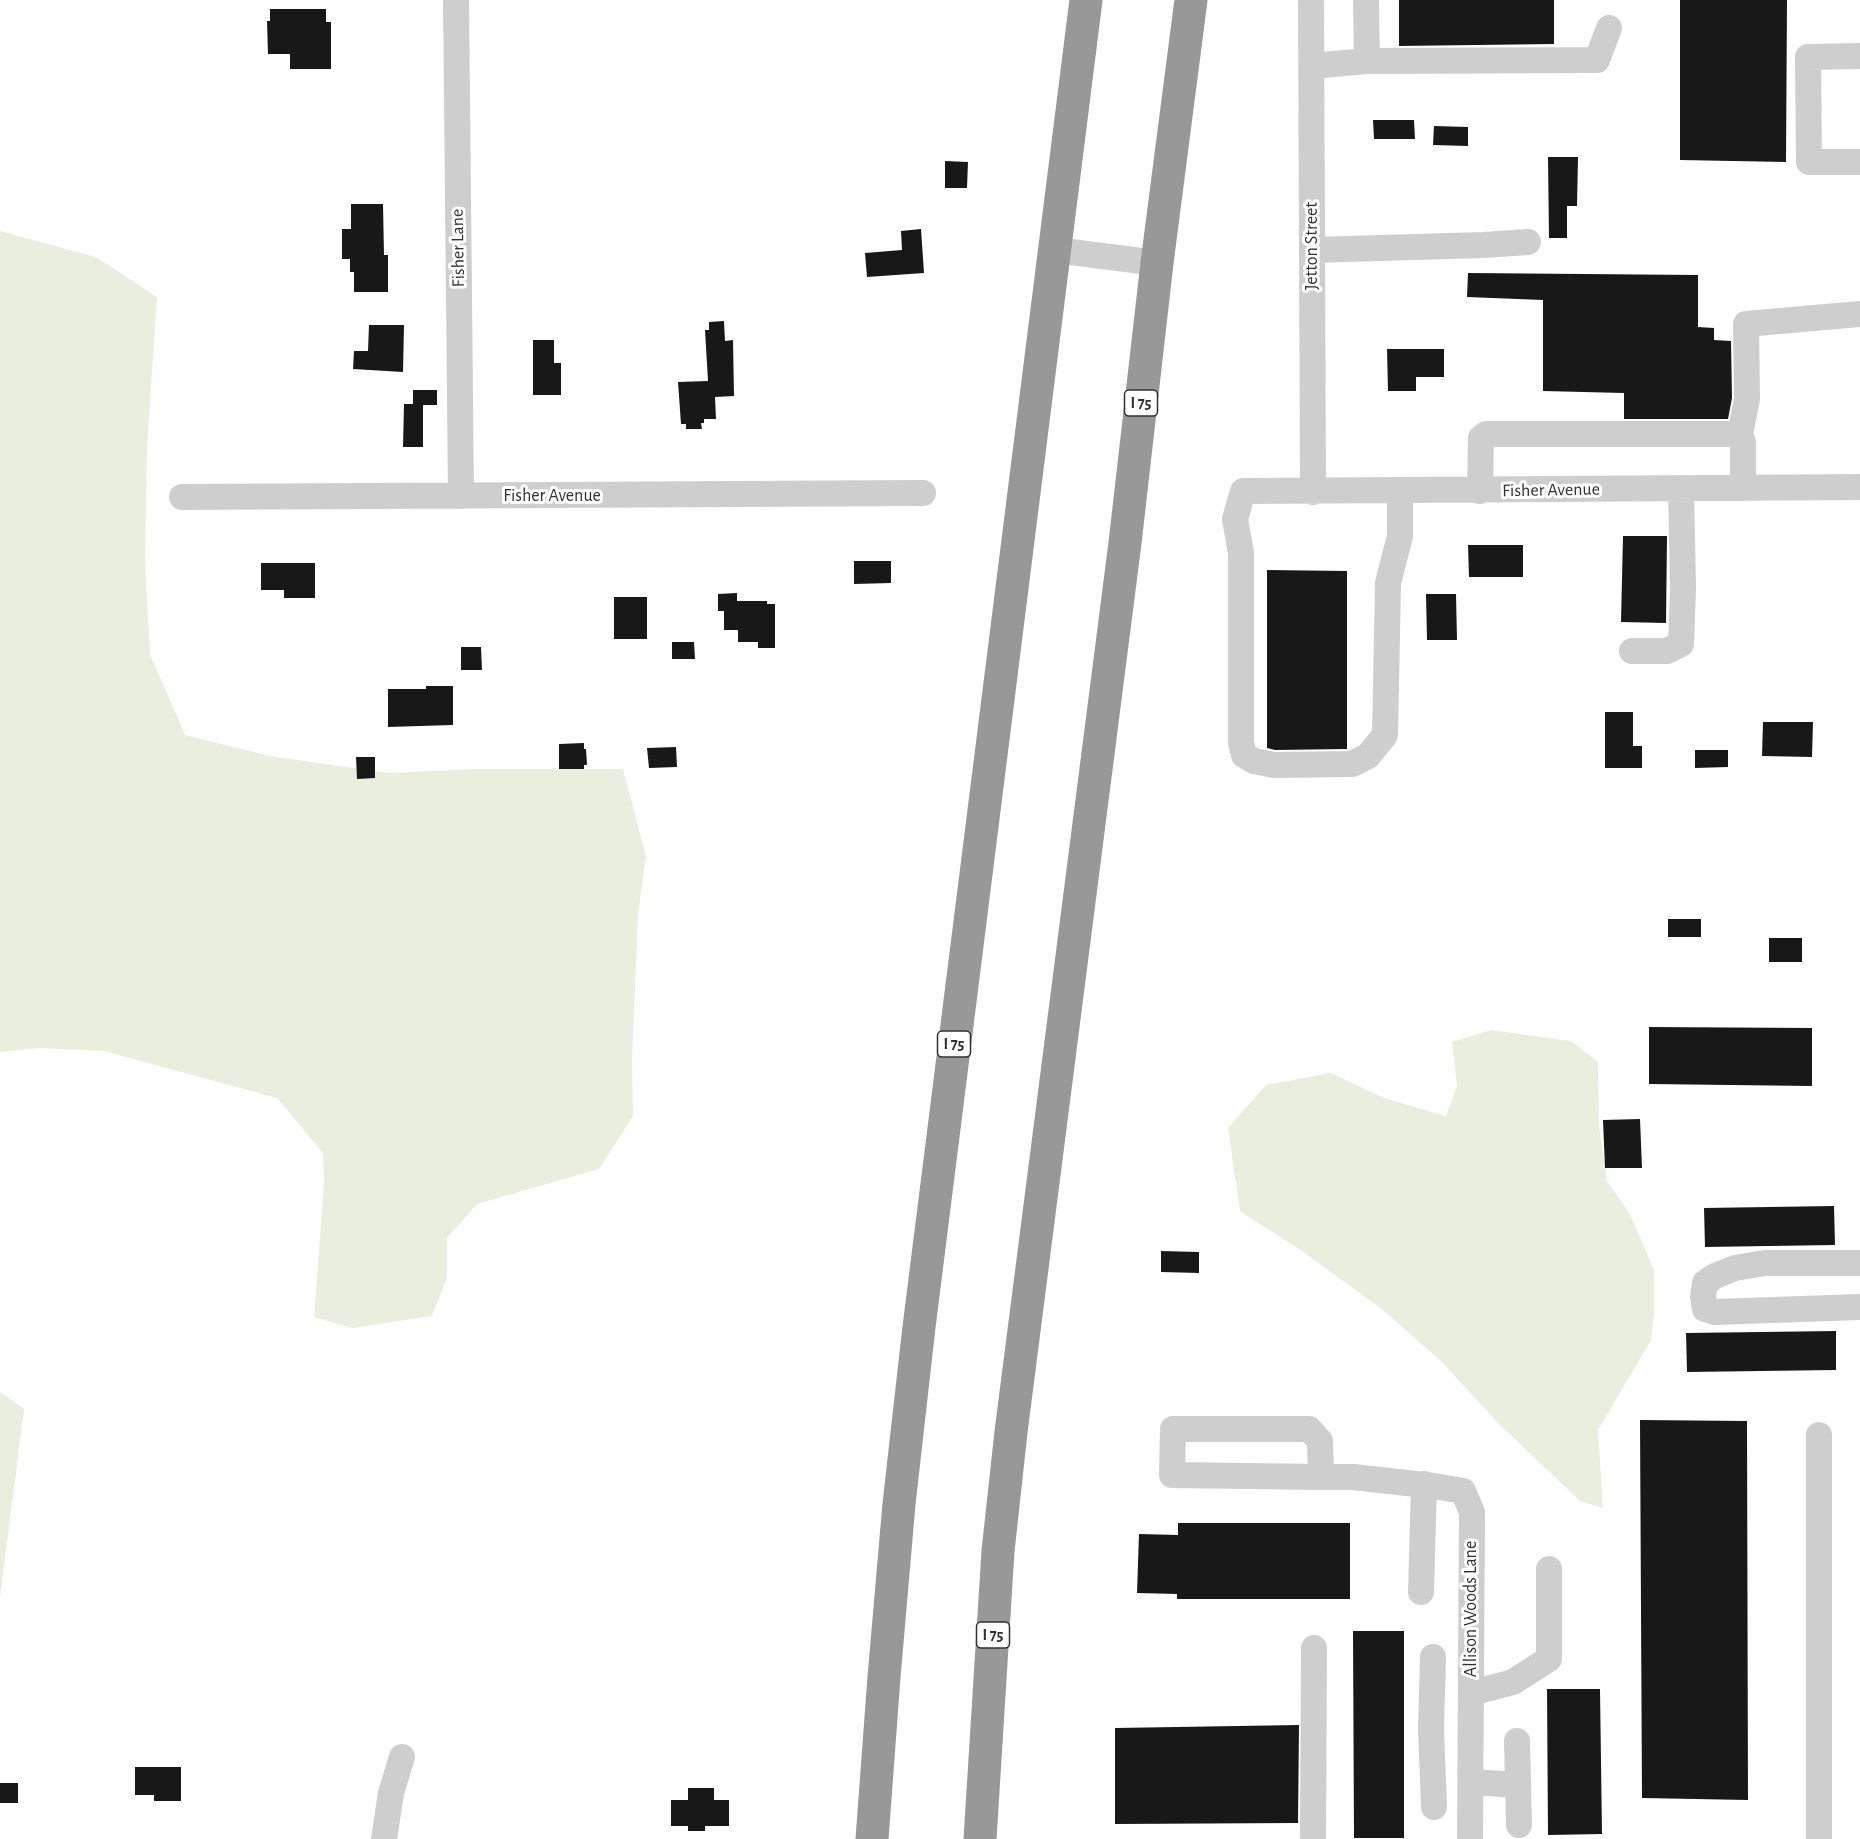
<!DOCTYPE html>
<html>
<head>
<meta charset="utf-8">
<style>
	body { margin:0 }
	canvas { display:block; background:#fff }
</style>
</head>
<body>
<canvas width="1860" height="1839"></canvas>
<script>
const ctx = document.querySelector('canvas').getContext('2d');
ctx.lineJoin = 'round';
function fillPath(path, color) {
  ctx.fillStyle = color;
  ctx.fill(path, 'evenodd');
}
function shape(rows) {
  const path = new Path2D();
  for (const r of rows) {
    path.moveTo(r[0], r[1]);
    for (let i = 2; i < r.length; i += 2) path.lineTo(r[i], r[i + 1]);
  }
  return path;
}
function stroke(path, color, width, dash) {
  ctx.strokeStyle = color;
  ctx.lineWidth = width;
  ctx.lineCap = dash ? 'butt' : 'round';
  ctx.setLineDash(dash || []);
  ctx.stroke(path);
}
function write(font, color, halo, rows, align = 'center') {
  ctx.font = font + ' "Alegreya Sans",sans-serif';
  ctx.lineWidth = 6;
  ctx.setLineDash([]);
  ctx.textBaseline = 'middle';
  ctx.strokeStyle = halo;
  ctx.fillStyle = color;
  for (const [text, x, y, turn = 0] of rows) {
    ctx.save();
    ctx.translate(x, y);
    ctx.rotate((+turn || 0) * Math.PI / 180);
    ctx.textAlign = isNaN(turn) ? turn : align;
    if (halo) ctx.strokeText(text, 0, 0);
    ctx.fillText(text, 0, 0);
    ctx.restore();
  }
}
fillPath(shape([
	[0,231,96,257,157,297,147,446,145,561,150,654,185,735,270,756,388,773,476,769,623,769,646,856,638,915,632,1057,633,1116,599,1169,477,1204,447,1238,447,1278,432,1316,352,1328,314,1317,324,1183,323,1153,277,1098,104,1051,39,1048,0,1052],
	[1491,1030,1571,1041,1598,1062,1599,1127,1607,1181,1630,1214,1654,1270,1654,1314,1651,1340,1598,1430,1603,1508,1580,1501,1499,1424,1441,1361,1383,1310,1302,1251,1240,1211,1228,1128,1266,1085,1331,1073,1384,1098,1446,1116,1457,1086,1452,1042],
	[0,1392,24,1409,0,1598]
]), '#e9eedf');
fillPath(shape([
	[1399,0,1554,0,1554,44,1399,46],
	[1680,0,1787,0,1786,162,1680,160],
	[270,9,326,9,326,22,331,22,331,69,290,69,290,54,268,54,267,21,270,21],
	[1373,120,1414,120,1415,139,1374,139],
	[1434,126,1468,127,1468,146,1433,145],
	[1548,157,1578,157,1577,206,1567,206,1567,238,1549,238],
	[945,161,968,162,967,188,945,188],
	[351,204,383,204,384,255,388,255,388,292,354,292,354,272,350,272,350,259,342,259,342,229,351,229],
	[921,229,924,273,867,277,865,253,902,250,901,231],
	[1468,273,1698,275,1698,327,1714,328,1714,340,1731,341,1732,398,1728,419,1624,419,1624,393,1543,391,1543,300,1467,297],
	[724,321,725,341,733,340,734,396,715,397,716,419,704,419,704,423,701,423,702,429,686,429,686,424,681,424,678,382,708,381,705,330,709,330,709,322],
	[369,325,404,325,403,372,353,369,354,351,368,351],
	[533,340,554,340,554,363,561,363,561,395,533,395],
	[1387,349,1444,349,1444,377,1416,377,1416,391,1388,391],
	[413,390,437,390,437,405,423,405,423,447,403,447,404,404,413,404],
	[1623,536,1667,536,1666,623,1621,622],
	[1468,545,1523,545,1523,577,1469,577],
	[854,561,891,561,891,583,854,584],
	[261,563,315,563,315,598,284,598,284,590,261,590],
	[1267,570,1347,571,1347,749,1275,750,1267,748],
	[737,593,737,601,767,601,767,604,775,604,775,648,758,648,758,642,738,642,738,630,724,630,724,611,718,611,718,594],
	[1426,594,1456,594,1457,640,1427,640],
	[614,597,647,597,647,639,614,639],
	[672,642,694,642,695,659,672,659],
	[461,647,481,647,482,670,461,670],
	[426,686,453,686,453,725,388,727,388,689,426,689],
	[1605,712,1633,712,1633,746,1642,746,1642,768,1605,768],
	[1763,722,1813,722,1812,757,1762,756],
	[584,743,584,749,586,749,587,765,584,765,584,769,559,769,559,744],
	[676,747,677,767,649,768,647,748],
	[1695,750,1728,750,1728,767,1695,768],
	[356,757,375,757,375,778,357,779],
	[1668,919,1701,919,1701,937,1668,937],
	[1769,938,1802,938,1802,962,1769,962],
	[1649,1027,1812,1028,1812,1086,1649,1084],
	[1640,1119,1642,1168,1605,1168,1603,1120],
	[1834,1206,1835,1245,1705,1247,1704,1208],
	[1161,1251,1199,1252,1199,1273,1161,1272],
	[1836,1331,1836,1370,1687,1372,1686,1333],
	[1640,1420,1747,1421,1748,1800,1642,1798],
	[1178,1523,1350,1523,1350,1599,1177,1599,1177,1594,1137,1593,1139,1534,1178,1535],
	[1353,1631,1404,1631,1404,1838,1354,1838],
	[1547,1689,1600,1689,1602,1834,1548,1835],
	[1299,1725,1298,1823,1115,1824,1115,1728],
	[135,1767,181,1767,181,1801,154,1801,154,1795,135,1795],
	[0,1783,18,1783,18,1803,0,1803],
	[688,1788,714,1788,714,1800,729,1800,729,1826,705,1826,705,1831,688,1831,688,1826,671,1826,671,1800,688,1800]
]), '#181818');
stroke(shape([
	[456,0,461,496],
	[1311,0,1313,492],
	[1366,0,1367,61],
	[1860,56,1808,57,1809,162,1860,162],
	[1312,66,1367,61,1597,60,1609,28],
	[1055,250,1157,263],
	[1312,250,1484,245,1528,242],
	[1740,434,1747,399,1746,324,1860,314],
	[1400,491,1400,536,1388,583,1385,735,1368,756,1352,764,1274,765,1254,761,1244,755,1241,743,1241,553,1235,519,1243,491,1860,487],
	[1480,491,1481,438,1486,434,1740,434,1743,442,1743,488],
	[182,497,923,493],
	[1632,651,1667,651,1681,644,1683,588,1681,489],
	[1860,1263,1765,1263,1735,1268,1715,1276,1705,1283,1703,1297,1705,1309,1715,1312,1860,1307],
	[1819,1435,1819,1839],
	[1321,1477,1320,1441,1309,1429,1173,1429,1172,1475,1321,1477,1353,1477,1434,1486,1463,1491,1472,1512,1470,1839],
	[1421,1592,1424,1484],
	[1433,1657,1431,1729,1434,1807],
	[1471,1693,1513,1682,1549,1659,1549,1569],
	[1517,1741,1519,1825],
	[1471,1782,1518,1785],
	[384,1839,391,1793,402,1757],
	[1313,1839,1314,1648]
]), '#cecece', 26);
stroke(shape([
	[872,1839,884,1677,899,1504,919,1327,1086,0],
	[980,1839,998,1551,1011,1432,1125,543,1157,263,1191,0]
]), '#989898', 33);
for (const [x, y, w] of [
	[1141,403,33],
	[954,1044,33],
	[993,1635,33]
]) {
  const box = new Path2D();
  box.roundRect(x - w / 2, y - 13, w, 26, 4.5);
  ctx.fillStyle = '#fff';
  ctx.fill(box);
  stroke(box, '#313131', 1.5);
}
write('bold 16px', '#313131', null, [
	["I 75",1141,403],
	["I 75",954,1044],
	["I 75",993,1635]
]);
write('18px', '#313131', '#fff', [
	["Jetton Street",1312,246,-90],
	["Fisher Lane",458,248,-91],
	["Fisher Avenue",1551,490,-1],
	["Fisher Avenue",552,496],
	["Allison Woods Lane",1471,1609,-90]
]);
</script>
</body>
</html>
